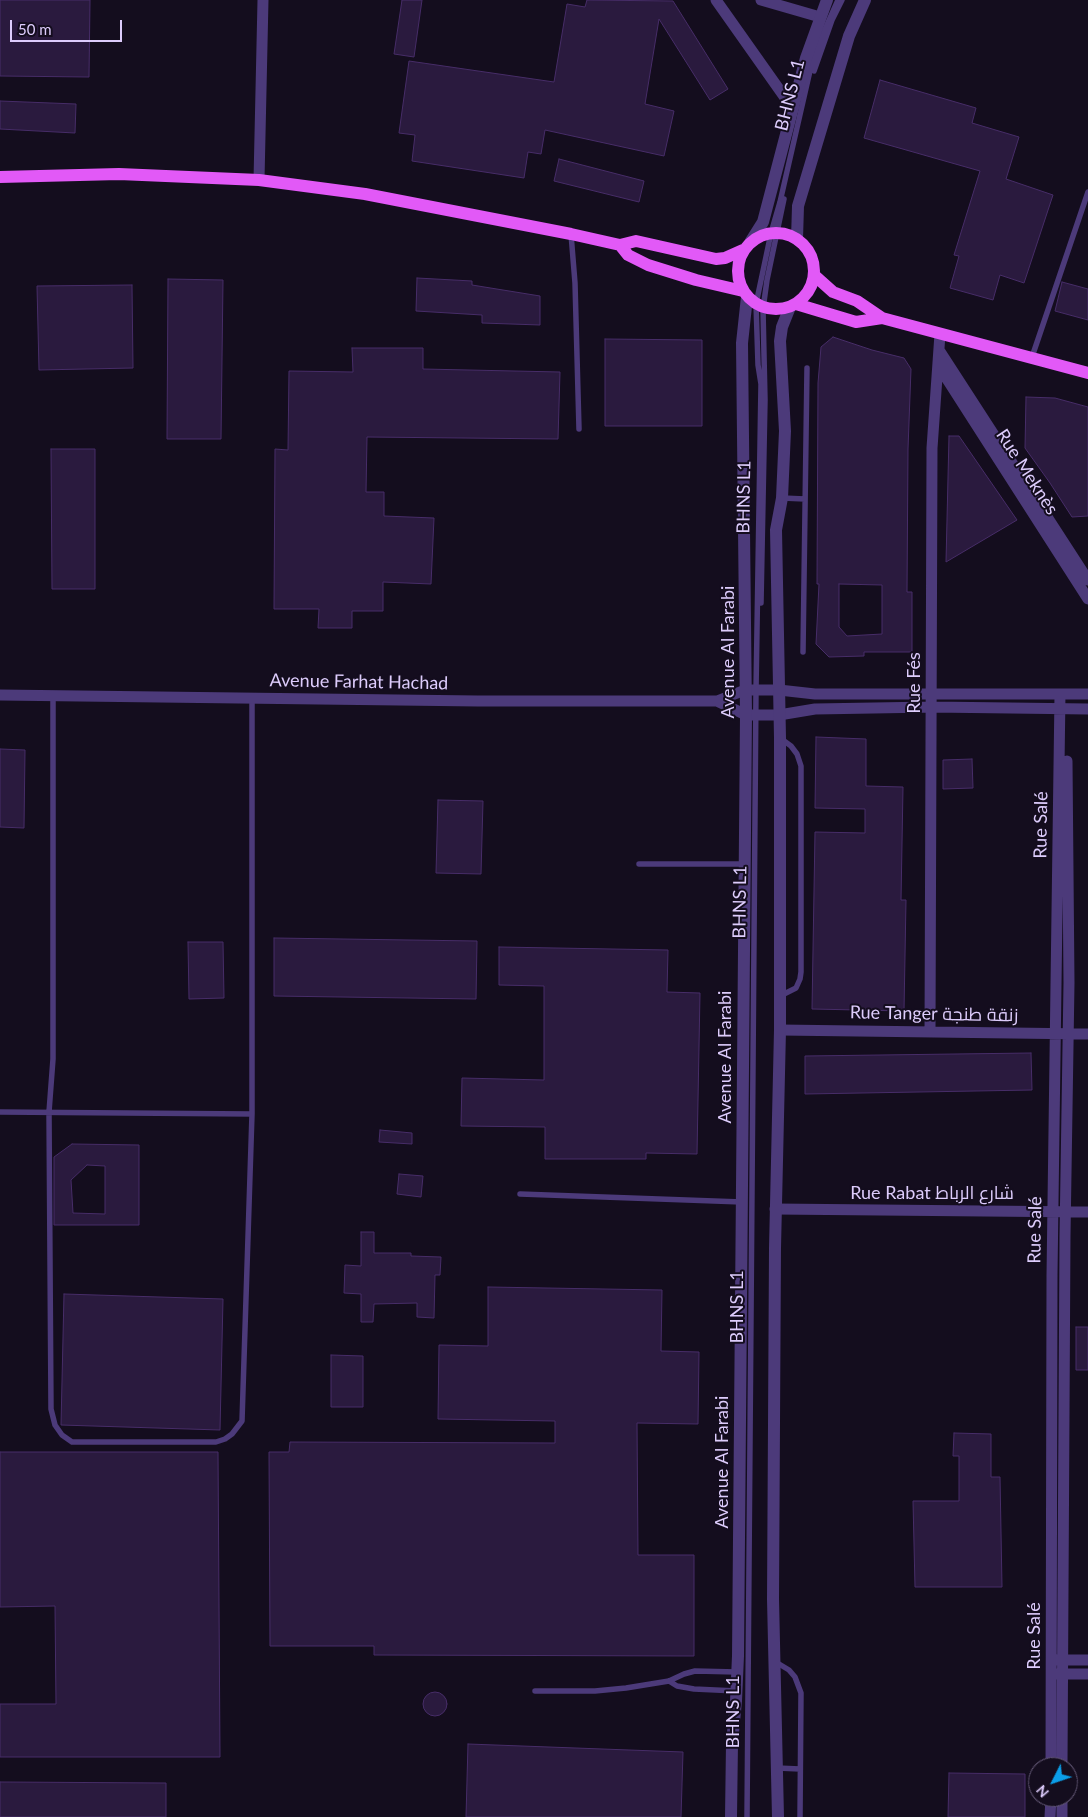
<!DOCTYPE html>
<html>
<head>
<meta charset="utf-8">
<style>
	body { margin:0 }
	#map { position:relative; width:1088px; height:1817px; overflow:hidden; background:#140d1e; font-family:Lato,sans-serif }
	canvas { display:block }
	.north { position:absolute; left:1028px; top:1757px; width:50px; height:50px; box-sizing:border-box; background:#140d1e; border:1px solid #645977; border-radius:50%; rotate:229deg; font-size:14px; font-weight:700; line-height:20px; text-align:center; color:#ddccfc }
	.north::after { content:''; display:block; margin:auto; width:18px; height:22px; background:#0b9ee9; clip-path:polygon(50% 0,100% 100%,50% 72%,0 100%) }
	.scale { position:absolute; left:10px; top:20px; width:112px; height:22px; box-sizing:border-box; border:2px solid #ddccfc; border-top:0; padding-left:6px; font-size:15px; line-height:18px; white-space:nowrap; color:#ddccfc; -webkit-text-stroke:4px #140d1e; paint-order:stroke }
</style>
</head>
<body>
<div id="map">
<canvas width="1088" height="1817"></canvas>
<div class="north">N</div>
<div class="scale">50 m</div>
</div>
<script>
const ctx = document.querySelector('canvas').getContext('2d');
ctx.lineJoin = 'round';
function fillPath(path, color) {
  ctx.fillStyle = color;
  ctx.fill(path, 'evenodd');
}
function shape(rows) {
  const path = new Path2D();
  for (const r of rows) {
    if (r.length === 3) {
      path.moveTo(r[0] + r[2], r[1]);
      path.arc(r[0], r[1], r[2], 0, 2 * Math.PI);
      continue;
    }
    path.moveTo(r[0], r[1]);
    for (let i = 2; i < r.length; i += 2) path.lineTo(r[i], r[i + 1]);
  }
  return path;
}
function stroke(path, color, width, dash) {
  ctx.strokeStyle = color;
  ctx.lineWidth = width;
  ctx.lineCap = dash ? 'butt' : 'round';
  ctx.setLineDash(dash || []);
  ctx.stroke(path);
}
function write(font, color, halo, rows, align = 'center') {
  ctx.font = font + ' Lato,Cairo,sans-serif';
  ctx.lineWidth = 4;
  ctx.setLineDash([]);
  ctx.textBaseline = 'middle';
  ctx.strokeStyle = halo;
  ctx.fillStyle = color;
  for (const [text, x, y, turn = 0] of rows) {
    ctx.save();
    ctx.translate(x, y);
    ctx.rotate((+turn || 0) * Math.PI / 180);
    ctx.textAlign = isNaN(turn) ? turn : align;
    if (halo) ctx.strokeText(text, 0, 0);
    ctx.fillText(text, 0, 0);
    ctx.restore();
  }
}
const building = shape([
	[0,0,90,0,89,77,0,76,0,0],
	[402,0,422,0,414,57,394,54,402,0],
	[587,0,673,1,728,89,710,100,659,19,645,104,674,111,664,156,545,130,541,154,528,152,524,178,412,161,415,135,399,133,409,61,554,82,567,4,585,7,587,0],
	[880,80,976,108,972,123,1019,137,1006,179,1053,195,1024,283,1000,275,993,300,950,288,959,256,954,255,980,171,864,138,880,80],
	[0,101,76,104,75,133,0,129,0,101],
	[559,159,644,181,639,202,554,181,559,159],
	[417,278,472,281,472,285,540,296,540,325,482,323,482,315,416,311,417,278],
	[168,279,223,280,221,439,167,439,168,279],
	[1062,282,1088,289,1088,320,1055,311,1062,282],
	[132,285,133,368,39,370,37,286,132,285],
	[833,337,872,350,904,358,911,369,908,449,907,592,912,592,912,652,864,652,864,656,829,657,816,644,819,584,817,584,818,383,821,347,833,337],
	[839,584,882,585,882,634,847,636,839,627,839,584],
	[605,339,702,340,702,426,605,426,605,339],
	[352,348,423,348,423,369,560,372,558,439,367,437,366,492,384,492,384,516,434,518,431,584,383,582,383,611,352,611,352,628,318,628,319,609,274,609,275,449,288,450,289,371,353,372,352,348],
	[1026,397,1055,398,1088,407,1088,516,1072,517,1050,483,1025,448,1026,397],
	[949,436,959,436,1017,520,946,562,949,436],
	[51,449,95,449,95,589,52,589,51,449],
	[816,737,866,739,866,786,903,787,901,900,906,900,904,1011,812,1009,815,832,865,833,865,809,815,808,816,737],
	[0,749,25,750,24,828,0,827,0,749],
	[972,759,973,788,943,789,943,760,972,759],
	[438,800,483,801,481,874,436,873,438,800],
	[274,938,477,941,476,999,274,996,274,938],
	[188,942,223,942,224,998,189,999,188,942],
	[499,947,668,950,667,992,700,993,697,1154,646,1153,646,1159,545,1159,545,1127,461,1126,462,1078,544,1080,544,986,499,985,499,947],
	[1031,1053,1032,1090,805,1094,805,1056,1031,1053],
	[380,1130,412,1133,412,1144,379,1142,380,1130],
	[72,1144,139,1145,139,1225,54,1225,54,1157,72,1144],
	[87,1165,105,1166,105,1214,73,1213,71,1180,87,1165],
	[399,1174,423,1176,421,1197,397,1194,399,1174],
	[361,1232,374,1232,374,1253,411,1253,411,1256,441,1257,440,1275,435,1275,434,1318,417,1317,417,1303,374,1304,373,1322,361,1322,361,1294,344,1293,345,1265,361,1266,361,1232],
	[488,1287,662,1290,661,1351,699,1352,698,1424,637,1423,638,1555,694,1555,694,1656,374,1655,374,1646,270,1646,269,1452,289,1452,290,1442,555,1443,555,1421,438,1419,439,1345,488,1346,488,1287],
	[64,1294,223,1299,220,1430,61,1425,64,1294],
	[1076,1327,1088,1327,1088,1370,1076,1370,1076,1327],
	[331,1355,363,1356,363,1407,331,1407,331,1355],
	[954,1433,991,1434,991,1477,1000,1477,1002,1587,915,1587,913,1501,959,1501,959,1456,953,1456,954,1433],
	[0,1452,218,1452,220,1757,0,1757,0,1704,56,1704,55,1606,0,1607,0,1452],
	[435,1704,12],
	[468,1744,683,1752,681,1817,466,1817,468,1744],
	[949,1773,1025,1774,1025,1817,948,1817,949,1773],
	[0,1782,166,1783,166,1817,0,1817,0,1782]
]);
fillPath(building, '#2a1a3e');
stroke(building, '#472d68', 1);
stroke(shape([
	[814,71,832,20,842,0],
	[571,234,575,283,579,429],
	[1032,357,1088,192],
	[782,498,805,499],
	[761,603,765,400,763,309,767,280,784,199],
	[803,652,807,368],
	[53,696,53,1059,49,1112,51,1409,55,1425,62,1435,72,1442,216,1442,225,1439,232,1434,242,1421,252,1114,252,698],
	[639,864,744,864],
	[780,996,796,988,800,979,801,972,801,766,797,754,791,746,780,738],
	[0,1112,252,1114],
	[520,1194,742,1202],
	[774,1661,789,1670,795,1677,801,1693,800,1817],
	[669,1681,677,1686,694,1689,737,1691],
	[535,1691,595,1691,626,1688,669,1681,684,1674,695,1671,737,1672],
	[777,1768,800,1769],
	[747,1817,756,690,761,384,758,365,756,304,771,233,780,202,810,71,817,47,838,0]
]), '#4c3a7a', 5.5);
stroke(shape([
	[716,0,793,109],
	[761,0,820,17],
	[259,180,263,0],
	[939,350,1088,580],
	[938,365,1088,599],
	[0,695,478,701,717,701,745,690,779,690,815,694,1088,694],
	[717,701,746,715,779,715,815,709,932,707,1088,709],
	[780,1030,1088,1034],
	[930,1032,932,448,940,334],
	[775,1209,1088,1212],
	[1057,1660,1088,1660],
	[1056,1674,1088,1674],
	[1051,1767,1052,1275,1060,694],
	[1062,1767,1065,1236,1069,983,1067,761],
	[1050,1817,1051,1797],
	[1062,1817,1062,1797]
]), '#4c3a7a', 11);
stroke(shape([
	[797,239,798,206,849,36,865,0],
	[751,241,763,222,806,58,827,0],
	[731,1817,732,1743,736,1701,738,1656,746,715,742,343,747,297],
	[778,1817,773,1599,775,1248,780,1030,780,738,776,530,782,498,785,431,780,341,782,327,790,307]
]), '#4c3a7a', 12);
stroke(shape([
	[0,177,119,174,259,180,365,194,571,234,620,245,636,241,716,259,725,258,743,250],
	[776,271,38],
	[620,245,628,255,648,265,696,280,743,291],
	[814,275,833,292,857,301,882,318,1088,373],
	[796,304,856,322,882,318]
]), '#e259f7', 12);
write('18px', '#ddccfc', '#140d1e', [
	["BHNS L1",790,95,-76],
	["Rue Meknès",1027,472,57],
	["BHNS L1",744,497,-89],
	["Avenue Al Farabi",728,652,-90],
	["Avenue Farhat Hachad",359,682,1],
	["Rue Fés",914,683,-90],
	["Rue Salé",1041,825,-89],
	["BHNS L1",740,902,-89],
	["Rue Tanger زنقة طنجة",934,1014,1],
	["Avenue Al Farabi",725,1057,-90],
	["Rue Rabat شارع الرباط",932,1193],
	["Rue Salé",1035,1230,-89],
	["BHNS L1",737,1307,-90],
	["Avenue Al Farabi",722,1462,-90],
	["Rue Salé",1034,1636,-90],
	["BHNS L1",733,1712,-90]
]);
</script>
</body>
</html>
